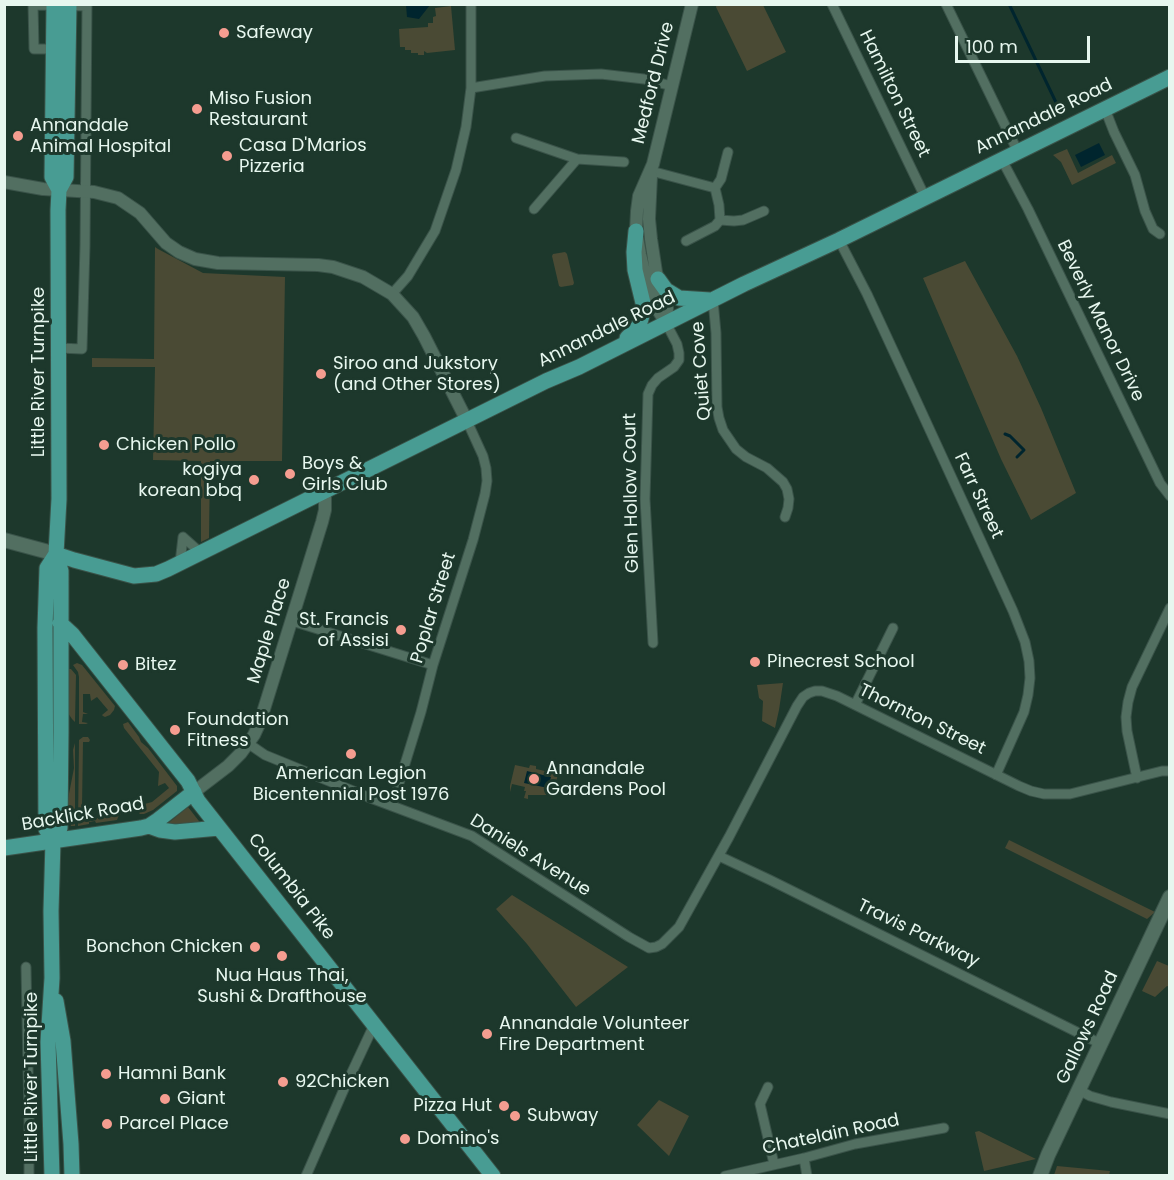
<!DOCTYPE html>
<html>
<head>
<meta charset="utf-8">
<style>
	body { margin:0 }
	#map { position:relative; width:1174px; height:1180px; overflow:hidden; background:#1d382c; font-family:Poppins,sans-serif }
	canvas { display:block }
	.frame { position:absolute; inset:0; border:6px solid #e7f7ef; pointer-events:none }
	.scale { position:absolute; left:955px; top:36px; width:135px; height:27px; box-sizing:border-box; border:3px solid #e7f7ef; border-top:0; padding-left:8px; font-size:18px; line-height:21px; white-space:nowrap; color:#e7f7ef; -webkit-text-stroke:4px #1d382c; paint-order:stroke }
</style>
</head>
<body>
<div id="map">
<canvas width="1174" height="1180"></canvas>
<div class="frame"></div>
<div class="scale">100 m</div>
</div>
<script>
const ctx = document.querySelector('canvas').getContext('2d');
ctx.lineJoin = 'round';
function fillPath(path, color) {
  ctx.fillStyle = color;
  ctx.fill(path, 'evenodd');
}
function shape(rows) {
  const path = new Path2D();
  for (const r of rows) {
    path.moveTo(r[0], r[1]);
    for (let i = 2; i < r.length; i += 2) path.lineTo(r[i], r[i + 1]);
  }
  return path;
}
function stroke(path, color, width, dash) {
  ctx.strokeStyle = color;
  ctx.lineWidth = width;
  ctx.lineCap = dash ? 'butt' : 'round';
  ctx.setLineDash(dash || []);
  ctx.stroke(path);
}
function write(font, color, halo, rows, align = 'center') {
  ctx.font = font + ' Poppins,sans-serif';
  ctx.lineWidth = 6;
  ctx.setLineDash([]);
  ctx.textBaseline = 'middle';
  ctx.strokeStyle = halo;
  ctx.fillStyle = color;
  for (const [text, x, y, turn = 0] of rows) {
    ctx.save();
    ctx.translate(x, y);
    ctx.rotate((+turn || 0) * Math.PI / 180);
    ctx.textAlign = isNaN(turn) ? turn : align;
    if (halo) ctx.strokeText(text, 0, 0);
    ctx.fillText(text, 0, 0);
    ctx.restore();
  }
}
fillPath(shape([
	[717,4,763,5,786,52,747,71,716,7],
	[451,6,455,50,427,53,424,51,424,55,418,55,418,53,411,53,411,50,405,50,405,47,400,47,399,29,428,27,428,23,433,23,433,17,436,16,435,8],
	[1067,149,1078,173,1112,155,1116,163,1072,185,1061,162,1053,155],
	[155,247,158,249,203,273,285,277,282,461,210,461,209,538,201,542,201,461,153,460,155,367,92,367,92,358,154,359],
	[565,252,567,254,574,283,573,285,561,287,559,286,552,256,553,254],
	[965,261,1017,356,1041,408,1076,493,1031,520,1001,459,923,278],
	[77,663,82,665,115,706,114,710,110,715,105,717,103,716,102,715,108,710,97,697,91,701,90,694,83,694,83,712,88,714,83,714,82,722,88,723,86,724,79,724,79,677,78,672,73,665],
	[69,669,71,669,76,675,75,722,72,719,68,713],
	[783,683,779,710,775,728,762,721,763,701,759,698,757,685],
	[128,722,139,737,141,742,148,748,177,786,177,791,153,810,144,814,140,814,138,812,136,812,137,806,152,802,169,788,165,783,158,786,159,772,124,728,123,724],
	[83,737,88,737,90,740,89,742,83,742,82,808,91,809,91,819,116,815,115,808,117,808,120,810,121,814,119,815,117,820,96,823,95,821,89,822,89,824,78,826,79,740],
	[75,743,75,826,71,826,70,822,67,822,67,804,74,768,73,750],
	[515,765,529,768,530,765,536,766,536,769,558,774,553,795,528,795,528,799,524,798,526,791,524,791,525,787,512,784,510,792,510,786],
	[188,807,202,825,169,828,167,824],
	[1009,840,1155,912,1147,919,1005,848],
	[512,895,628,967,576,1007,527,944,496,909],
	[1157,961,1169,966,1170,987,1167,986,1155,997,1142,991],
	[659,1100,689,1116,669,1156,637,1125],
	[979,1131,993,1138,1036,1159,984,1171,975,1132],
	[1057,1166,1110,1171,1109,1175,1054,1175]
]), '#4a4a34');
fillPath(shape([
	[406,5,406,4,430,5,419,19,407,17],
	[1099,143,1105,155,1081,167,1075,155],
	[527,771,551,777,548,788,524,783]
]), '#00252e');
stroke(shape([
	[1009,4,1062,115],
	[1005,434,1010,436,1024,450,1017,457]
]), '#00252e', 3);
const minor = shape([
	[33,4,34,49,53,49],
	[832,4,925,197],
	[946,4,1018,152],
	[33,5,87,6],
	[471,88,545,76,601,74,644,79,672,86],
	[1105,109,1114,132,1135,175,1145,211,1153,229,1160,234],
	[516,138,577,159,624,162],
	[1002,160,1028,209,1160,483,1170,496],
	[651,171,715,188],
	[534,209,577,159],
	[720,220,734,221,743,220,764,211],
	[839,240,867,294,911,389,1013,611,1025,642,1029,661,1030,678,1028,695,1024,712,996,775],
	[686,241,715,226,720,220,719,205,715,188,721,179,728,152],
	[392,294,408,276,435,231,456,170,466,127,471,88,471,4],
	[713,300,716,333,717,407,719,418,723,430,736,449,746,457,767,468,783,482,787,489,789,499,788,508,785,517],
	[59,348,82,349,85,246,87,4],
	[183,537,201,553],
	[180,563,183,537],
	[292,621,433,665],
	[653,643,645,499,648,394,652,385,658,378,674,367,679,360,679,353,677,344,666,323],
	[855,705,893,628],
	[249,744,265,755,368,797,472,836,629,937,649,948,656,947,662,944,679,927,729,837,797,706,803,697,809,693,815,691,822,691,837,696,1019,786,1031,791,1044,794,1070,794,1162,771,1170,771],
	[1137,778,1127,731,1126,717,1128,702,1132,687,1170,608],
	[392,806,421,712,433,665,473,540,485,494,487,481,486,468,483,456,467,421],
	[719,856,770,880,1101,1044],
	[26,967,29,1118,29,1176],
	[768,1087,760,1104,774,1164],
	[1079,1090,1090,1096,1111,1102,1170,1114],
	[804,1158,807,1176],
	[306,1176,344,1089,374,1025],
	[725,1176,804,1158,855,1144,944,1128]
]);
const tertiary = shape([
	[651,176,649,219,651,239,656,272,667,308,666,322],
	[4,182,43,189,94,192,118,198,140,213,166,243,179,252,195,259,218,263,318,265,333,267,363,277,392,294,413,317,424,336,467,421],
	[666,323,655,305,646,280,640,254,636,231,637,211,639,196,653,164,692,4],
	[194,792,228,766,241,753,254,735,260,722,322,522,325,510,325,491]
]);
const secondary = shape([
	[4,540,56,554],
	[1040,1176,1048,1155,1170,897]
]);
const primary = shape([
	[54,4,52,177,59,190],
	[658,279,666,290,679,298,710,300],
	[627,338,639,326,643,312,643,303,635,270,634,252,636,231],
	[56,554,74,560,134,576,156,574,168,569,546,381,579,367,744,284,839,240,1170,77],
	[60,623,72,634,188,781,198,801,493,1176],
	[149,826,160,830,175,832,219,828],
	[53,841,46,829,45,628,47,568,56,554],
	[4,848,141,828,149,826,158,820,194,792],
	[56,1001,63,1041,71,1144,72,1176],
	[52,1176,48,1042,52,978,51,911,53,841,60,828,61,731,61,571,56,554,59,499,58,210,59,190,66,177,69,4]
]);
stroke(minor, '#3a5349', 11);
stroke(tertiary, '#3a5349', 14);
stroke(secondary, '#3a5349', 16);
stroke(primary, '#3a5349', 17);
stroke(minor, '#526f61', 9);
stroke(tertiary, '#526f61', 12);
stroke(secondary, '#526f61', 14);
stroke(primary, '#489c93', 15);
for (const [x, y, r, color] of [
	[224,33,6,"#f59d90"],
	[197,109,6,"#f59d90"],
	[18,136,6,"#f59d90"],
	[227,156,6,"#f59d90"],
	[321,374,6,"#f59d90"],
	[104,445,6,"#f59d90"],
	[290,474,6,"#f59d90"],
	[254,480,6,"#f59d90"],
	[401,630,6,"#f59d90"],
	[755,662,6,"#f59d90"],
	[123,665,6,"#f59d90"],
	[175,730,6,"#f59d90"],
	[351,754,6,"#f59d90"],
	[534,779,6,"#f59d90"],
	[255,947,6,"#f59d90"],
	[282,956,6,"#f59d90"],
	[487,1034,6,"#f59d90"],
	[106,1074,6,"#f59d90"],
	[283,1082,6,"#f59d90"],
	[165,1099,6,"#f59d90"],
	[504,1106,6,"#f59d90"],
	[515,1116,6,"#f59d90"],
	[107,1124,6,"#f59d90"],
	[405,1139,6,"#f59d90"]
]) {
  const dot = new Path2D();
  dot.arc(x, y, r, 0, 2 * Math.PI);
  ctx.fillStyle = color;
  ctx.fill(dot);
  stroke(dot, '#1d382c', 2);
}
write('18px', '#e7f7ef', '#1d382c', [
	["Safeway",236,33],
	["Miso Fusion",209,99],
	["Restaurant",209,120],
	["Annandale",30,126],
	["Animal Hospital",30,147],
	["Casa D'Marios",239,146],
	["Pizzeria",239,167],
	["Siroo and Jukstory",333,364],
	["(and Other Stores)",333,385],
	["Chicken Pollo",116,445],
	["Boys &",302,464],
	["Girls Club",302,485],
	["kogiya",242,470,"right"],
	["korean bbq",242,491,"right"],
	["St. Francis",389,620,"right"],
	["of Assisi",389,641,"right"],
	["Pinecrest School",767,662],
	["Bitez",135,665],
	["Foundation",187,720],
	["Fitness",187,741],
	["Annandale",546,769],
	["Gardens Pool",546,790],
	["American Legion",351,774,"center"],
	["Bicentennial Post 1976",351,795,"center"],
	["Bonchon Chicken",243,947,"right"],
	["Nua Haus Thai,",282,976,"center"],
	["Sushi & Drafthouse",282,997,"center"],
	["Annandale Volunteer",499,1024],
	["Fire Department",499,1045],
	["Hamni Bank",118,1074],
	["92Chicken",295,1082],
	["Giant",177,1099],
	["Pizza Hut",492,1106,"right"],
	["Subway",527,1116],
	["Parcel Place",119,1124],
	["Domino's",417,1139]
], 'left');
write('18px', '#e7f7ef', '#1d382c', [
	["Medford Drive",654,83,-76],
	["Hamilton Street",894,94,64],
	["Annandale Road",1044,117,-26],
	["Beverly Manor Drive",1100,321,64],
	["Annandale Road",607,330,-26],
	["Quiet Cove",702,371,-94],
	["Little River Turnpike",39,372,-90],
	["Glen Hollow Court",632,493,-91],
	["Farr Street",978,496,65],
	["Poplar Street",434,608,-73],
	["Maple Place",270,631,-73],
	["Thornton Street",922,720,26],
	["Backlick Road",83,815,-10],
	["Daniels Avenue",530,856,32],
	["Columbia Pike",291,887,52],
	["Travis Parkway",918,934,26],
	["Gallows Road",1088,1028,-65],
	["Little River Turnpike",32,1077,-90],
	["Chatelain Road",831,1135,-12]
]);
</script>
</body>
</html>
